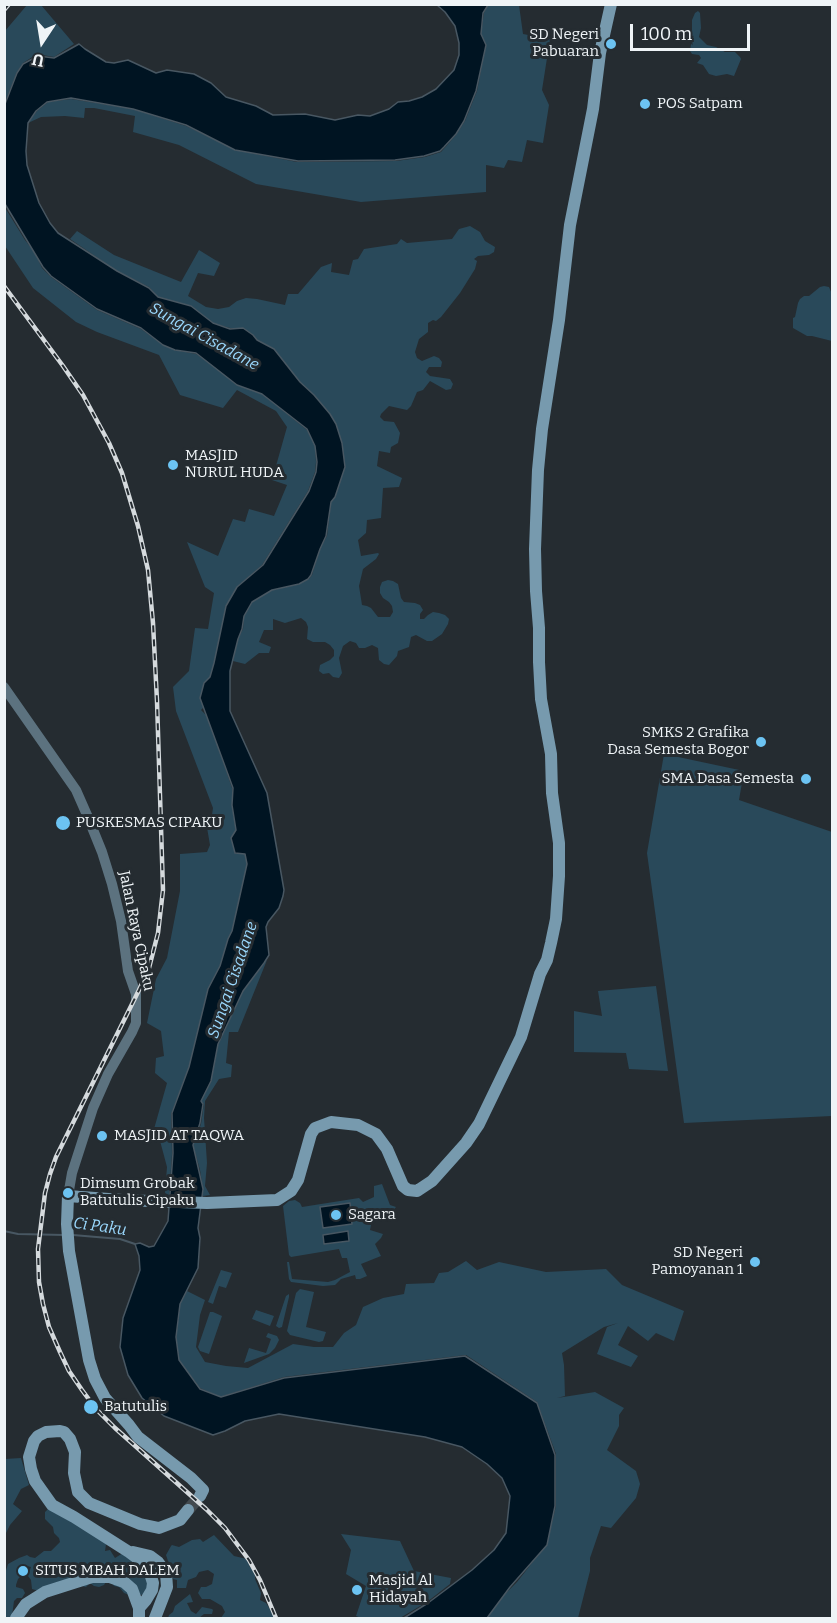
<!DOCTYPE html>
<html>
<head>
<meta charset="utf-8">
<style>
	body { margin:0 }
	#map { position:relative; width:837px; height:1623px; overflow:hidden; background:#252c31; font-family:Bitter,serif }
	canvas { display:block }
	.frame { position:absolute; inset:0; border:6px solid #eff4f7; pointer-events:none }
	.north { position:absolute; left:12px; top:12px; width:60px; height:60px; -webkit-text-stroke:4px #252c31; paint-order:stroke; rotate:192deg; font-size:16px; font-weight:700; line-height:24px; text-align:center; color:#eff4f7 }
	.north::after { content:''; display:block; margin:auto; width:21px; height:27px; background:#eff4f7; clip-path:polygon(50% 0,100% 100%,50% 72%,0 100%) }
	.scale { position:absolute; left:630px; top:24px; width:120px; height:27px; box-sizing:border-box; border:3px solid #eff4f7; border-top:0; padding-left:8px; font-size:18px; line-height:21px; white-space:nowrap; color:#eff4f7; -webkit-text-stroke:4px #252c31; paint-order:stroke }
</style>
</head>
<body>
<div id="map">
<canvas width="837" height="1623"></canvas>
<div class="frame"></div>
<div class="north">U</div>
<div class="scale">100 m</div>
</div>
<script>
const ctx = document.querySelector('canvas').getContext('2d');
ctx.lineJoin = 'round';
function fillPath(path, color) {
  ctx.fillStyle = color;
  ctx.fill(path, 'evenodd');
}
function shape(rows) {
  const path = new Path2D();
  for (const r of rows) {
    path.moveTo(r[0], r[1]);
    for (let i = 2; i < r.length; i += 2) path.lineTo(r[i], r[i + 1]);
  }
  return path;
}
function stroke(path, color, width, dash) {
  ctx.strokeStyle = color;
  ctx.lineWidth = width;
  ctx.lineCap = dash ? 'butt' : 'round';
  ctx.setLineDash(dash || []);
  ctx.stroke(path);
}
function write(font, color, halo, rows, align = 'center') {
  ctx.font = font + ' Bitter,serif';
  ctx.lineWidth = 6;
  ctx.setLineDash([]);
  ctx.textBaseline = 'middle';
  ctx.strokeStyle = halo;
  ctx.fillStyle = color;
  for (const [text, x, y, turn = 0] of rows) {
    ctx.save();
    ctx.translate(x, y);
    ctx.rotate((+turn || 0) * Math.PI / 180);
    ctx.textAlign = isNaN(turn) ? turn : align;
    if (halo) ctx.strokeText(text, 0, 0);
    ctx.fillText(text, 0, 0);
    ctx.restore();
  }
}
fillPath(shape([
	[27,5,41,5,74,44,54,57,37,54,23,63,17,72,5,102,5,31],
	[488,5,519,5,523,34,550,39,542,90,549,105,543,143,527,140,522,162,508,160,504,168,486,165,486,192,361,202,256,184,179,145,133,132,135,116,94,108,85,108,84,118,65,116,41,117,28,123,37,111,48,102,71,99,133,109,186,126,236,150,297,162,396,161,425,157,441,152,456,135,465,121,477,91,486,45,481,34,484,13],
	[698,11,700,13,701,28,699,37,707,45,716,47,725,52,735,52,740,57,741,59,734,76,727,74,716,76,709,74,703,65,697,63,701,58,699,55,692,54,690,51,691,44,690,33,692,30,692,20,695,13],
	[4,206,25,240,35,253,42,268,51,277,97,310,141,329,163,345,175,350,196,354,214,366,237,385,262,394,307,430,315,446,316,462,315,472,308,491,262,565,237,587,226,606,214,663,203,708,201,710,206,715,213,732,232,788,232,805,236,830,231,838,235,853,245,854,247,864,232,931,228,939,220,966,208,989,189,1067,171,1114,172,1154,169,1195,165,1193,167,1167,159,1137,154,1129,167,1083,155,1073,156,1058,164,1056,161,1031,147,1023,156,979,167,958,180,891,180,854,207,852,210,845,205,816,212,815,213,808,176,711,173,687,189,671,195,628,208,629,214,593,205,587,187,542,218,556,233,519,245,522,249,509,274,516,287,485,272,480,287,427,276,411,237,390,223,408,180,395,159,355,97,332,76,322,33,288,5,246],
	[470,226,480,232,485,241,495,247,494,252,489,255,478,256,474,259,477,261,475,269,460,293,441,317,436,321,433,320,428,323,428,332,419,339,415,352,417,358,422,361,434,356,439,358,442,362,441,367,429,367,426,372,430,376,450,379,453,384,451,389,446,390,430,381,423,390,417,392,411,406,407,410,389,406,381,414,380,417,384,421,394,422,400,433,398,443,391,447,390,453,379,451,377,466,402,478,399,487,383,488,381,518,367,520,366,533,358,540,361,556,378,553,379,554,376,559,363,569,359,586,362,605,367,606,371,608,378,617,390,617,393,612,392,606,389,602,383,598,380,593,380,587,382,582,388,580,393,581,398,584,401,598,404,602,415,603,420,605,423,610,420,614,420,619,424,619,428,615,433,612,439,613,445,615,449,619,448,624,442,634,432,641,427,641,416,635,411,637,409,647,398,651,397,656,389,665,384,664,379,660,378,648,372,645,365,648,359,648,356,643,350,641,343,646,339,658,342,673,339,678,333,677,329,673,323,674,319,671,320,665,330,660,334,656,334,650,330,645,325,642,313,642,307,639,308,627,306,622,301,618,285,623,273,619,273,630,264,630,259,642,271,647,269,653,259,653,245,664,233,661,238,639,243,629,244,616,252,602,272,590,299,584,309,579,312,575,320,549,327,536,331,502,330,414,314,395,300,382,274,349,257,340,253,335,243,328,230,328,213,323,191,306,158,297,149,287,117,271,70,239,77,231,114,255,181,282,199,250,220,263,214,276,198,273,188,296,206,307,218,309,229,307,237,301,246,298,257,299,285,305,288,294,298,294,321,267,332,263,331,272,349,275,353,260,358,259,364,249,397,244,401,239,407,243,452,239,459,229],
	[824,286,829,287,832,294,832,341,812,336,807,336,793,328,793,318,795,317,798,303,800,299,804,296,809,296,820,287],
	[664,754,744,771,739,800,832,832,832,1116,684,1123,647,853],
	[267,960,238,1032,229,1032,226,1063,232,1065,231,1077,219,1079,205,1101,204,1118,207,1163,205,1186,210,1195,203,1196,203,1189,200,1170,193,1145,201,1124,204,1104,201,1101,211,1082,218,1045,243,991],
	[656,986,668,1071,629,1069,626,1053,574,1052,574,1011,602,1016,598,991],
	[382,1184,390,1205,396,1207,388,1217,373,1215,370,1230,383,1234,381,1238,375,1244,381,1256,361,1264,367,1276,360,1279,356,1279,355,1275,341,1279,335,1285,323,1286,291,1282,289,1279,287,1262,289,1262,292,1279,328,1282,335,1280,350,1272,347,1258,342,1258,339,1249,291,1257,289,1255,283,1206,289,1201,295,1200,300,1203,302,1207,359,1198,363,1202,374,1197,374,1186],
	[466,1261,477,1270,499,1262,546,1272,606,1269,622,1285,684,1311,674,1341,656,1333,648,1341,628,1326,618,1345,638,1356,631,1367,597,1354,607,1327,618,1323,604,1327,562,1353,564,1365,565,1396,557,1398,595,1392,624,1408,619,1415,619,1426,607,1450,636,1471,640,1484,636,1498,611,1528,601,1526,590,1558,590,1571,578,1618,486,1618,505,1594,517,1582,547,1544,556,1506,556,1454,537,1402,466,1355,284,1377,220,1397,200,1388,179,1360,176,1338,180,1304,187,1291,205,1300,200,1315,196,1347,205,1362,226,1366,248,1368,293,1344,314,1347,333,1347,344,1333,356,1325,363,1307,383,1298,404,1294,406,1284,434,1283,439,1273,448,1272],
	[221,1270,232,1273,226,1288,219,1286,213,1304,208,1302],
	[300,1289,314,1292,306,1327,326,1332,323,1341,319,1342,290,1335,287,1331,296,1293],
	[289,1294,289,1297,282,1327,279,1328,276,1326,286,1296],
	[256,1310,274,1316,270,1326,252,1319],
	[210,1312,213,1312,222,1316,209,1354,200,1351,198,1347],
	[268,1333,277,1336,279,1340,275,1348,269,1354,244,1363,249,1348,266,1353,271,1339,266,1337],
	[21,1458,29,1485,21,1489,13,1504,22,1511,10,1525,5,1535,5,1459],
	[48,1509,107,1538,105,1551,110,1550,115,1558,123,1553,132,1559,131,1568,134,1572,142,1566,149,1566,147,1594,132,1596,124,1593,119,1587,114,1586,109,1577,104,1585,99,1587,94,1586,90,1583,86,1587,82,1586,95,1573,94,1569,103,1569,96,1563,90,1565,83,1563,73,1582,39,1591,32,1589,31,1580,28,1576,31,1567,27,1566,23,1570,22,1575,18,1579,16,1585,16,1587,23,1589,25,1593,22,1598,17,1598,14,1601,12,1616,9,1618,5,1618,5,1574,8,1564,19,1558,27,1555,30,1557,35,1558,44,1551,51,1551,60,1542,59,1538,54,1533,53,1527,45,1519,45,1512],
	[341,1534,400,1541,414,1571,451,1578,450,1584,427,1602,400,1618,361,1618,356,1616,366,1586,346,1574,351,1550],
	[214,1535,234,1556,247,1559,250,1567,255,1573,255,1579,261,1593,260,1600,266,1603,273,1614,273,1618,221,1618,225,1612,222,1606,210,1599,202,1599,198,1593,201,1587,206,1587,212,1584,214,1574,208,1570,199,1572,196,1577,188,1580,186,1588,177,1588,177,1580,173,1579,175,1569,168,1561,166,1555,171,1546,172,1545,179,1547,192,1540,200,1539,203,1542],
	[190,1594,193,1602,187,1603,191,1611,196,1614,202,1607,212,1609,213,1610,212,1614,204,1614,199,1618,168,1618,169,1615,173,1612,175,1606]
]), '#29495a');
const water = shape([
	[437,5,488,5,483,13,481,34,486,45,476,91,464,121,456,134,444,147,440,151,424,156,395,160,298,161,235,150,186,125,133,109,71,98,47,102,36,111,28,123,26,151,27,165,39,203,50,223,58,233,117,271,149,288,158,297,191,306,213,323,230,329,243,328,253,335,257,340,274,349,300,382,314,395,330,414,336,424,342,443,345,467,335,497,331,502,326,536,320,549,311,575,308,579,299,584,272,590,252,602,244,616,242,629,238,639,230,671,230,711,267,793,284,890,283,896,279,908,268,922,266,927,269,955,264,963,243,991,218,1044,211,1081,201,1101,203,1104,200,1123,193,1145,203,1189,198,1228,200,1238,198,1268,180,1304,176,1337,179,1360,200,1389,221,1397,284,1378,465,1356,537,1403,555,1455,555,1506,547,1545,510,1587,487,1618,404,1618,428,1603,472,1570,494,1550,506,1533,510,1496,502,1478,487,1464,462,1447,425,1437,279,1414,245,1421,225,1431,213,1435,164,1416,142,1398,128,1375,120,1347,123,1318,140,1270,139,1256,135,1244,140,1243,149,1247,154,1246,168,1221,173,1153,172,1113,189,1067,208,989,220,966,228,939,232,931,247,864,245,854,235,853,231,838,236,830,232,805,233,788,200,698,204,683,210,677,214,663,226,606,237,587,263,565,309,491,316,472,317,462,315,446,307,429,262,394,237,385,196,353,175,350,163,345,141,328,97,309,51,276,43,267,5,204,5,104,17,73,23,64,38,56,54,58,79,44,85,49,106,62,114,63,128,60,156,73,167,70,194,74,211,83,226,97,256,106,273,115,305,114,335,120,358,115,370,116,389,109,398,102,409,101,422,97,436,89,454,70,459,55,459,43,455,26,445,12,437,5],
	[350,1203,352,1224,323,1228,320,1207,350,1203],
	[348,1231,349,1241,324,1244,323,1235,348,1231]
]);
fillPath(water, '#001422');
stroke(water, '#485762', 1.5);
stroke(shape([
	[4,1231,18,1234,64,1235],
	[73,1235,120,1239,135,1244]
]), '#485762', 2);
stroke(shape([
	[188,1510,200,1496]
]), '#434a4f', 12, [12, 6]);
stroke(shape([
	[4,687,76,790,87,815,102,852,112,884,121,921,128,971,136,994,136,1023,132,1032,108,1074,93,1108,72,1173,68,1196]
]), '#5c727f', 10);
stroke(shape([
	[200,1496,203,1490,191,1478,138,1437,129,1425,105,1398,95,1379,89,1360,69,1251,67,1224,68,1196,122,1200,207,1203,277,1200,291,1191,298,1180,311,1134,315,1128,331,1122,358,1125,376,1134,387,1149,403,1186,408,1190,417,1191,432,1181,466,1143,479,1124,521,1037,540,974,547,960,551,943,556,919,559,876,559,843,552,793,551,754,541,699,539,662,539,628,536,591,535,549,538,470,542,429,559,320,570,225,593,109,600,53,611,4],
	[133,1552,150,1556,158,1562,166,1573,167,1587,155,1618],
	[139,1608,146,1600,152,1590,153,1583,149,1570,145,1564,129,1552,74,1517,52,1505,35,1481,31,1469,29,1457,34,1441,38,1436,46,1432,60,1431,64,1432,70,1439,75,1452,74,1473,78,1492,89,1503,140,1524,159,1528,180,1520,188,1510],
	[16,1618,26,1604,45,1592,92,1577,110,1577,124,1582,132,1589,139,1608,139,1618]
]), '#779aae', 12);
const rail = shape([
	[4,10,9,4],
	[4,286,63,366,83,395,109,443,122,473,138,526,148,570,153,623,157,701,163,890,158,933,149,968,139,990,56,1157,50,1174,45,1193,38,1249,39,1282,43,1304,49,1327,60,1352,69,1371,82,1390,96,1409,115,1428,206,1509,225,1528,249,1560,260,1580,276,1618]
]);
stroke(rail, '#d5dadd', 4.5);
stroke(rail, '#252c31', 2, [7]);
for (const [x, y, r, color] of [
	[611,44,6,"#6cc3f2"],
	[645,104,6,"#6cc3f2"],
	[173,465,6,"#6cc3f2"],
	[761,742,6,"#6cc3f2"],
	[806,779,6,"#6cc3f2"],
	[63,823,8,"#6cc3f2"],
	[102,1136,6,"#6cc3f2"],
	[68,1193,6,"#6cc3f2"],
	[336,1215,6,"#6cc3f2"],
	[755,1262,6,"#6cc3f2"],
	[91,1407,8,"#6cc3f2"],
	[23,1571,6,"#6cc3f2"],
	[357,1590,6,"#6cc3f2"]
]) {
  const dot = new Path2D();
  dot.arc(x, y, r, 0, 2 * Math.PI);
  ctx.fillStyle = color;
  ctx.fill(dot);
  stroke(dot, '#252c31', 2);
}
write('15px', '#eff4f7', '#252c31', [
	["SD Negeri",599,35,"right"],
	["Pabuaran",599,52,"right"],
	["POS Satpam",657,104],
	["MASJID",185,456],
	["NURUL HUDA",185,473],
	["SMKS 2 Grafika",749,733,"right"],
	["Dasa Semesta Bogor",749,750,"right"],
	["SMA Dasa Semesta",794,779,"right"],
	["PUSKESMAS CIPAKU",76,823],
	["MASJID AT TAQWA",114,1136],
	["Dimsum Grobak",80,1184],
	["Batutulis Cipaku",80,1201],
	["Sagara",348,1215],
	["SD Negeri",743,1253,"right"],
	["Pamoyanan 1",743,1270,"right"],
	["Batutulis",104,1407],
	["SITUS MBAH DALEM",35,1571],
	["Masjid Al",369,1581],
	["Hidayah",369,1598]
], 'left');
write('15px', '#eff4f7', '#252c31', [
	["Jalan Raya Cipaku",136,931,78]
]);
write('italic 16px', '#9ad8fd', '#252c31', [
	["Sungai Cisadane",204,337,29],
	["Sungai Cisadane",233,980,-71],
	["Ci Paku",100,1227,8]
]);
</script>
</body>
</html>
